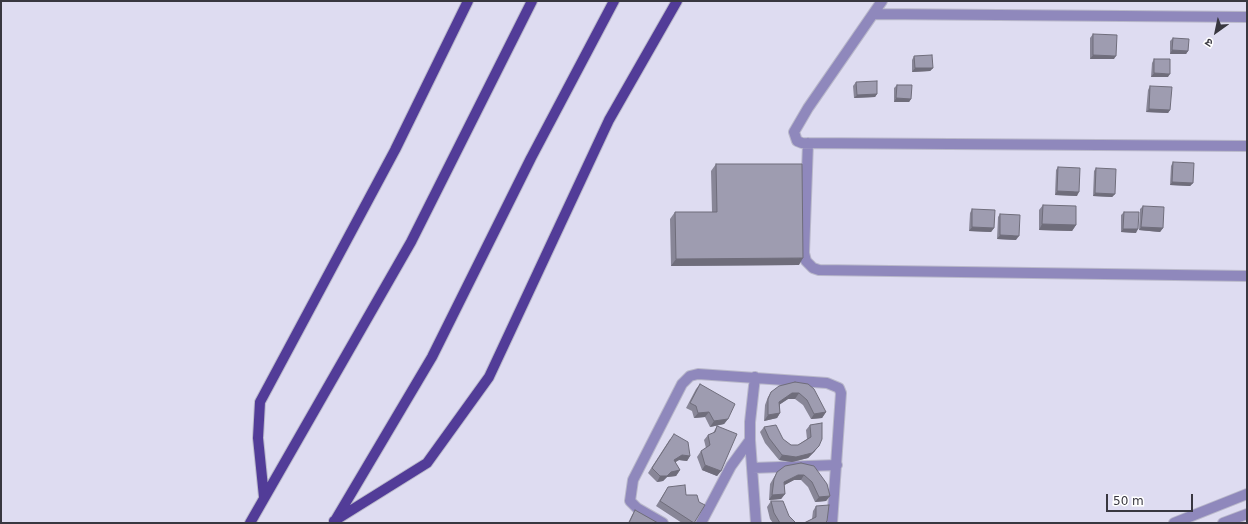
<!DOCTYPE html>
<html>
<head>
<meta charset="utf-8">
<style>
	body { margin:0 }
	#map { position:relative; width:1248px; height:524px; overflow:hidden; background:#dedcf1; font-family:"DejaVu Sans","Noto Sans Devanagari",sans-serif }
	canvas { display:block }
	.frame { position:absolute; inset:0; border:2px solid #383740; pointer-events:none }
	.north { position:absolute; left:1196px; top:12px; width:40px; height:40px; -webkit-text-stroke:3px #fff; paint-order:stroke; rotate:213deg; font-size:11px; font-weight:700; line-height:16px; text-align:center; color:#383740 }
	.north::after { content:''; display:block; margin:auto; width:14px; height:18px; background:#383740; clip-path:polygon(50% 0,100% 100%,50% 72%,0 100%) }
	.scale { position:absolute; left:1106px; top:494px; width:87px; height:18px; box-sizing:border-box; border:2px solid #383740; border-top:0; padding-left:5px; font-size:12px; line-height:14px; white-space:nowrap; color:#383740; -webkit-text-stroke:3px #fff; paint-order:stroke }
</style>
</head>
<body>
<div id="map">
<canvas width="1248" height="524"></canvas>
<div class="frame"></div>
<div class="north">उ</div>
<div class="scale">50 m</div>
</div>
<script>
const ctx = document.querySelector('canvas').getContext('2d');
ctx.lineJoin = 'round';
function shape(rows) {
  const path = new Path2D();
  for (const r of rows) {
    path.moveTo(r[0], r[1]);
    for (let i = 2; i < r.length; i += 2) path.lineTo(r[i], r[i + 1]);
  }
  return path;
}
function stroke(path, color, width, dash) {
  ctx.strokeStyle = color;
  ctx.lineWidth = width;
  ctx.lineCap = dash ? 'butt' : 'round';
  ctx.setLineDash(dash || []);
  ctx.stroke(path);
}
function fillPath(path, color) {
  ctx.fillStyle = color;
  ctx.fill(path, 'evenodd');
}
const minor = shape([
	[882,1,808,108,794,132,797,141,802,143,1247,146],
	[874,14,1247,17],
	[808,143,804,253,806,261,813,268,819,270,1247,276],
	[755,377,750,422,750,440,756,523],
	[752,468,837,465],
	[663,523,637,508,630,501,633,480,682,384,690,376,698,374,827,383,839,388,841,393,832,523],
	[701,523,731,466,750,440],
	[1174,523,1247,494],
	[1223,523,1247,514]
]);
const major = shape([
	[264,497,258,438,260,402,395,150,468,1],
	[336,519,432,357,531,158,614,1],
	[334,521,427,463,489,377,609,120,677,1],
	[250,523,411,242,532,1]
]);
stroke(minor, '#b9b8ca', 12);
stroke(major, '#b9b8ca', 12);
stroke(minor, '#8f88bc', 10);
stroke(major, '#523c98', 10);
fillPath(shape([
	[1093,34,1114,59,1090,59,1090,38],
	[1173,38,1188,51,1186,54,1170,54,1170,41],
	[914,56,933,68,930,71,912,72,912,60],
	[1154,59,1168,77,1151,77,1152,63],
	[856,82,877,94,875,97,854,98,853,86],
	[897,85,911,99,909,102,894,102,894,88],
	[1150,86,1170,110,1168,113,1146,112,1148,90],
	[1173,162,1193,183,1190,186,1170,185,1171,166],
	[716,164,799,265,671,266,670,219,675,212,712,212,711,171],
	[1058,167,1077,196,1055,195,1056,170],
	[1096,168,1115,194,1112,197,1093,196,1094,171],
	[1043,205,1076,225,1072,231,1039,230,1039,210],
	[1143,206,1163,228,1160,232,1139,230,1140,209],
	[972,209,994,228,991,232,969,231,970,213],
	[1124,212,1136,233,1121,232,1121,215],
	[1000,214,1016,240,997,239,998,217],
	[795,382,826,412,822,418,811,419,803,405,795,399,788,399,780,404,780,413,777,418,764,421,765,405,768,397,771,392],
	[700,384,728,419,724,424,710,427,705,417,694,418,692,411,686,408,696,389],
	[810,425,815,451,808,458,792,462,779,460,765,443,760,432,764,427,791,445,798,445,807,439,806,430],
	[717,426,721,471,717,476,702,470,697,457,701,451,706,448,704,440,708,435,713,433],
	[670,439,690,456,687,461,679,460,675,462,680,470,676,476,667,477,663,481,657,482,648,473],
	[801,463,830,496,826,501,815,502,808,487,801,480,794,480,784,485,785,494,781,499,769,500,770,484,777,472],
	[668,487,686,495,694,523,682,523,656,506],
	[771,501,789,516,796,523,773,523,770,519,767,507],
	[816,506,825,523,812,519,813,511],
	[635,510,658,523,628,523,632,515]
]), '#888697');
fillPath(shape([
	[1172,50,1188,51,1186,54,1170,54],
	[1093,55,1116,56,1114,59,1090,59],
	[915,68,933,68,930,71,912,72],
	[1154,73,1170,74,1168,77,1151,77],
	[877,94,875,97,854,98,857,95],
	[896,98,911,99,909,102,894,102],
	[1149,109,1170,110,1168,113,1146,112],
	[1172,182,1193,183,1190,186,1170,185],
	[1057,191,1079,192,1077,196,1055,195],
	[1095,193,1115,194,1112,197,1093,196],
	[1042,224,1076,225,1072,231,1039,230],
	[972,227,994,228,991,232,969,231],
	[1141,227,1163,228,1160,232,1139,230],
	[1123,229,1138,229,1136,233,1121,232],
	[1000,235,1019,236,1016,240,997,239],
	[803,258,799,265,671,266,676,259],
	[792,393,799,393,795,399,788,399,776,407,779,402],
	[709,412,705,417,694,418,698,413],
	[826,412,822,418,811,419,814,414],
	[780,413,777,418,764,421,768,415],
	[728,419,724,424,710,427,714,421],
	[819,446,815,451,808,458,792,462,779,460,782,455],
	[682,455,690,456,687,461,679,460,671,465,674,460],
	[705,465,721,471,717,476,702,470],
	[680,470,676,476,667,477,663,481,657,482,660,476,671,472],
	[798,475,804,475,801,480,794,480,781,487,784,482],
	[785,494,781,499,769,500,772,495],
	[830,496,826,501,815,502,819,497]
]), '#6f6d7b');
const building = shape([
	[1093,34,1117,35,1116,56,1093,55,1093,34],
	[1173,38,1189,39,1188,51,1172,50,1173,38],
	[932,55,933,68,915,68,914,56,932,55],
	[1154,59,1170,59,1170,74,1154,73,1154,59],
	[877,81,877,94,857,95,856,82,877,81],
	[897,85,912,85,911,99,896,98,897,85],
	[1150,86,1172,87,1170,110,1149,109,1150,86],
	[1173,162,1194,163,1193,183,1172,182,1173,162],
	[716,164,802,164,803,258,676,259,675,212,717,212,716,164],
	[1058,167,1080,168,1079,192,1057,191,1058,167],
	[1096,168,1116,169,1115,194,1095,193,1096,168],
	[1043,205,1076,206,1076,225,1042,224,1043,205],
	[1143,206,1164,207,1163,228,1141,227,1143,206],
	[972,209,995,210,994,228,972,227,972,209],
	[1124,212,1139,212,1138,229,1123,229,1124,212],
	[1000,214,1020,215,1019,236,1000,235,1000,214],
	[795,382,808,384,814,389,826,412,814,414,807,400,799,393,792,393,779,402,780,413,768,415,768,399,771,392,779,386,795,382],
	[700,384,735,404,728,419,714,421,709,412,698,413,696,406,690,403,700,384],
	[822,423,822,439,819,446,812,453,796,457,782,455,769,438,764,427,776,425,783,439,791,445,798,445,811,437,810,425,822,423],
	[717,426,737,434,721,471,705,465,701,451,710,445,708,435,715,432,717,426],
	[674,434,688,442,690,456,682,455,674,460,680,470,671,472,667,476,660,476,652,468,674,434],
	[801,463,814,466,827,484,830,496,819,497,812,482,804,475,798,475,784,482,785,494,772,495,774,479,777,472,785,466,801,463],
	[685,485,686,495,697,495,699,502,705,505,694,523,660,501,668,487,685,485],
	[771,501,783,501,789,516,796,523,780,523,774,513,771,501],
	[829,505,827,521,825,523,804,523,816,517,816,506,829,505],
	[635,510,658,523,629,523,635,510]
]);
fillPath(building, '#9e9cb0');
stroke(building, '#6f6d7b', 1);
</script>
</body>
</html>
